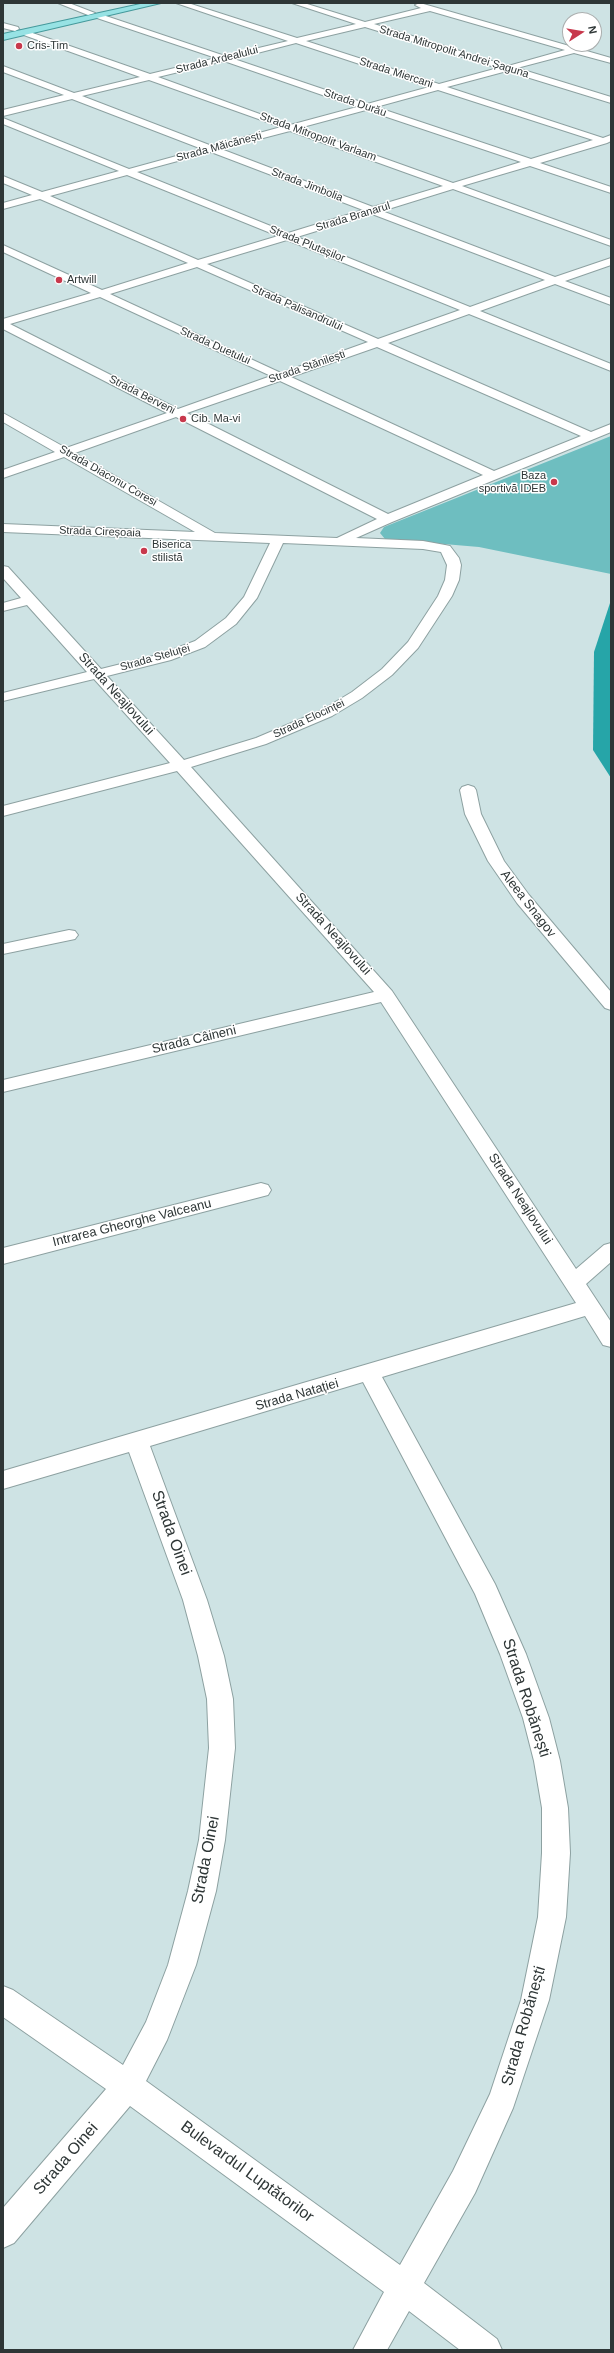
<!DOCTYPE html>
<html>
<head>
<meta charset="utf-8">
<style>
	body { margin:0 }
	#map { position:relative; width:614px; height:2353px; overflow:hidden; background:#cee3e4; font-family:Helvetica,sans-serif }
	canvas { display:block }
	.frame { position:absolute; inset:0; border:4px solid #2e3636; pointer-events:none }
	.north { position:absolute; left:562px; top:12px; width:40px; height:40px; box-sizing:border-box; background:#fff; border:1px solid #abafaf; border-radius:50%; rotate:78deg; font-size:11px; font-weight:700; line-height:16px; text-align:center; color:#2e3636 }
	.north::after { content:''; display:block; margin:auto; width:14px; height:18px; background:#c8384c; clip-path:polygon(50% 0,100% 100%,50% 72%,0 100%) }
</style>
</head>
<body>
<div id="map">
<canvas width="614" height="2353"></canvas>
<div class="frame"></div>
<div class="north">N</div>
</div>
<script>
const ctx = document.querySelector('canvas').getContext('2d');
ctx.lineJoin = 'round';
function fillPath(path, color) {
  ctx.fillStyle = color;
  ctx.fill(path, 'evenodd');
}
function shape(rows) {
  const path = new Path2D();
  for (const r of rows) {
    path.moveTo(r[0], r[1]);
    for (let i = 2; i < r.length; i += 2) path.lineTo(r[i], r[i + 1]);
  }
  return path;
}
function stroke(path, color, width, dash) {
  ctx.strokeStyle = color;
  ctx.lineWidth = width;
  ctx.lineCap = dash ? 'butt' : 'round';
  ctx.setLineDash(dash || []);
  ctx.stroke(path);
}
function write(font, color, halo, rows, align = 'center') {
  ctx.font = font + ' Helvetica,sans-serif';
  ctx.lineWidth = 3;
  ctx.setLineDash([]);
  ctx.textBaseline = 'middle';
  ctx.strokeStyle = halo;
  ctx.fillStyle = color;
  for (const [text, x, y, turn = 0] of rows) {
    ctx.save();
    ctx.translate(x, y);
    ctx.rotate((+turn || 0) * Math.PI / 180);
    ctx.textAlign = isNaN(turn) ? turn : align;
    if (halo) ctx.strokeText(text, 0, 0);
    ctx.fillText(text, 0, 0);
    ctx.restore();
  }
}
fillPath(shape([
	[611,436,611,574,479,547,385,539,380,533,384,527]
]), '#6ebec0');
fillPath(shape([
	[611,600,611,778,593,750,594,652]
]), '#26a5a8');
const minor = shape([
	[58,3,69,3,95,13,88,15,58,3],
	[176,3,188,3,297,38,356,24,292,3,304,3,365,22,421,8,415,5,420,3,611,58,611,63,574,53,517,68,611,97,611,103,507,71,447,87,603,138,611,135,611,141,607,143,540,163,611,187,611,193,530,166,462,186,611,240,611,246,453,189,382,211,555,277,611,258,611,265,565,281,611,298,611,305,555,284,480,311,611,364,611,371,469,314,388,343,591,432,611,424,611,432,392,522,356,538,423,541,445,545,450,546,459,558,461,565,459,580,452,596,418,648,392,675,362,698,332,716,266,744,191,767,392,991,576,1269,604,1245,611,1243,611,1262,586,1284,611,1322,611,1347,603,1345,585,1316,382,1377,495,1584,526,1654,549,1718,560,1761,568,1808,570,1853,566,1917,549,2000,513,2108,475,2193,424,2283,497,2339,502,2350,460,2350,409,2311,387,2350,353,2350,384,2292,130,2106,14,2243,3,2248,3,2208,106,2089,3,2017,3,1986,13,1990,123,2065,146,2022,168,1965,188,1891,199,1840,209,1748,207,1699,198,1656,183,1600,129,1452,3,1489,3,1471,576,1303,381,1002,3,1092,3,1080,374,992,177,771,3,816,3,806,170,763,94,679,3,701,3,693,87,672,27,605,3,611,3,603,21,598,3,578,3,566,8,567,101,669,161,654,195,641,226,618,244,597,270,543,3,532,3,524,195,532,64,457,3,478,3,470,55,452,3,422,3,413,66,448,167,413,3,329,3,319,91,293,3,252,3,245,102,290,188,263,40,199,3,209,3,203,32,195,3,183,3,176,42,192,119,171,3,124,3,118,129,169,202,149,72,99,3,116,3,110,64,95,3,72,3,66,74,93,140,77,21,34,21,30,24,30,150,74,216,58,97,18,96,16,100,14,225,56,288,41,176,3],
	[430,11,565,50,508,66,374,24,430,11],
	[365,27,498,68,439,84,306,41,365,27],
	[296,43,429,87,367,104,234,59,296,43],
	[224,61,357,107,290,125,158,77,224,61],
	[149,80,281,127,212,146,82,96,149,80],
	[438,90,593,140,531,159,376,107,438,90],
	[366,110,521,162,453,183,299,128,366,110],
	[290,131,443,186,373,207,221,149,290,131],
	[211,152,363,210,288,233,137,172,211,152],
	[127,175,278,236,198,260,50,196,127,175],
	[372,214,545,280,470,307,297,237,372,214],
	[287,240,460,310,378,339,207,264,287,240],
	[197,267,368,342,281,373,110,294,197,267],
	[100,297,271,376,178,409,10,324,100,297],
	[377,347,581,436,494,471,291,377,377,347],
	[280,381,483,475,388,514,187,413,280,381],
	[176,417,377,519,337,538,215,533,75,453,176,417],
	[283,543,423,549,441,552,447,565,445,580,438,596,408,642,382,669,352,692,322,710,256,738,184,760,107,676,171,660,205,647,236,624,257,598,283,543],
	[363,1382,475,1594,500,1654,523,1718,534,1761,542,1808,542,1853,538,1917,521,2000,490,2094,453,2171,400,2265,146,2081,167,2040,196,1965,216,1891,225,1840,235,1748,233,1699,224,1656,207,1600,150,1446,363,1382],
	[3,23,18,27,19,29,15,31,3,28,3,23],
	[468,785,474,787,476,790,481,814,504,861,529,895,611,992,611,1010,605,1008,517,903,488,861,465,814,460,790,462,787,468,785],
	[69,930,75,931,78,935,75,939,3,954,3,944,69,930],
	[261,1183,268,1185,271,1190,268,1195,3,1264,3,1248,261,1183]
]);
const primary = shape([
	[145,3,161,3,3,40,3,34,145,3]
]);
stroke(minor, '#8da1a1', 2);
stroke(primary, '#45999b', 2);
fillPath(minor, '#fff');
fillPath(primary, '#97e2e4');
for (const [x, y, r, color] of [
	[19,46,4,"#c8384c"],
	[59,280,4,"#c8384c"],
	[183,419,4,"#c8384c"],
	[554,482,4,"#c8384c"],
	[144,551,4,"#c8384c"]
]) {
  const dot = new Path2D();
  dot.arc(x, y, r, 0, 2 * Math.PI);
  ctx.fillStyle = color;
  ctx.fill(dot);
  stroke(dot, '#fff', 1.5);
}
write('11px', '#2e3636', '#fff', [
	["Cris-Tim",27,46],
	["Artwill",67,280],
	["Cib. Ma-vi",191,419],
	["Baza",546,476,"right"],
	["sportivă IDEB",546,489,"right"],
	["Biserica",152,545],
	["stilistă",152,558]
], 'left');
write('11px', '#2e3636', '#fff', [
	["Strada Mitropolit Andrei Șaguna",454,52,17],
	["Strada Ardealului",217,60,-14],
	["Strada Miercani",396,73,18],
	["Strada Durău",355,103,19],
	["Strada Mitropolit Varlaam",318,137,20],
	["Strada Măicănești",219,147,-15],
	["Strada Jimbolia",307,185,21],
	["Strada Branarul",353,217,-17],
	["Strada Plutașilor",307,244,22],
	["Strada Palisandrului",297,308,24],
	["Strada Duetului",215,346,24],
	["Strada Stănilești",307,367,-19],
	["Strada Berveni",142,395,27],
	["Strada Diaconu Coresi",108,476,30],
	["Strada Cireșoaia",100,532,2],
	["Strada Steluței",155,658,-16],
	["Strada Elocinței",309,719,-25]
]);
write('13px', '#2e3636', '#fff', [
	["Strada Neajlovului",116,694,48],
	["Aleea Snagov",528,904,52],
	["Strada Neajlovului",333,934,48],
	["Strada Câineni",194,1040,-13],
	["Strada Neajlovului",520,1199,57],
	["Intrarea Gheorghe Valceanu",132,1223,-14],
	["Strada Natației",297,1395,-16]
]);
write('16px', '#2e3636', '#fff', [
	["Strada Oinei",171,1533,70],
	["Strada Robănești",526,1698,72],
	["Strada Oinei",206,1860,-79],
	["Strada Robănești",524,2026,-74],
	["Strada Oinei",66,2159,-49],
	["Bulevardul Luptătorilor",247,2172,36]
]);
</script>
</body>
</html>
